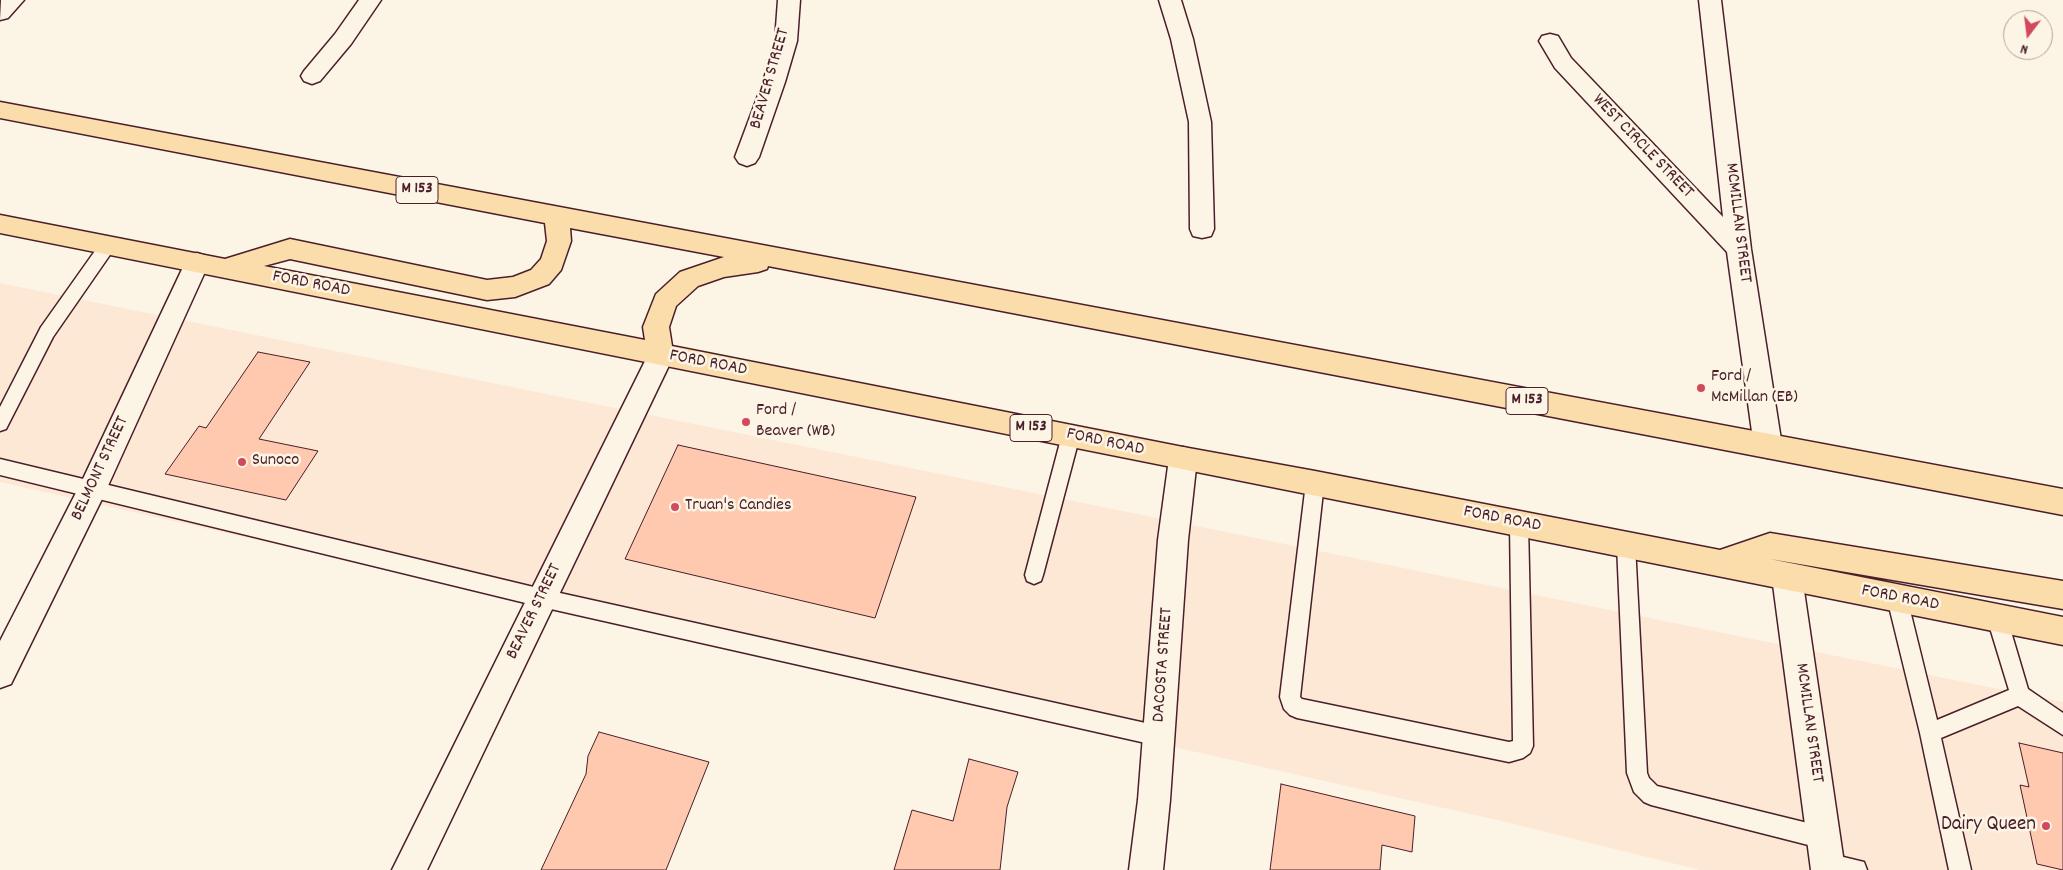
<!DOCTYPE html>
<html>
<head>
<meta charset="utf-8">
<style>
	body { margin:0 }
	#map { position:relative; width:2063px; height:870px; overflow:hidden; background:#fcf5e5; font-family:Dekko,sans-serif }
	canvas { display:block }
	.north { position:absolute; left:2003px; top:10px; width:50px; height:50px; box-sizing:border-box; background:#fcf5e5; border:1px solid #b59f9b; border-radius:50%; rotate:195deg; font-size:14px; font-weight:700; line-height:20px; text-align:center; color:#4a1f2b }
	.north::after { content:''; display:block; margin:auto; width:18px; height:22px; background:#d1495b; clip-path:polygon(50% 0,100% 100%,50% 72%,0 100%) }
</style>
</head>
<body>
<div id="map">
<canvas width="2063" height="870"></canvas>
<div class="north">N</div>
</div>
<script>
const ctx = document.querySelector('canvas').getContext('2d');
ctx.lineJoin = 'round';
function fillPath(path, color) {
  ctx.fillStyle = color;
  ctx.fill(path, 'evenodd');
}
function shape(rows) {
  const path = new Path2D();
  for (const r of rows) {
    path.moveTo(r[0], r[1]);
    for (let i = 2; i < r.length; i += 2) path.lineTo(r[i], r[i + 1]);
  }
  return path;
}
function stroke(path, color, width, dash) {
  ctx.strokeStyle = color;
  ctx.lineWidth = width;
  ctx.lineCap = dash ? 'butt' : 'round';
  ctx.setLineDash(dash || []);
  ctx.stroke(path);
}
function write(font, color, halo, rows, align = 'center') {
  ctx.font = font + ' Dekko,sans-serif';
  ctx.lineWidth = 5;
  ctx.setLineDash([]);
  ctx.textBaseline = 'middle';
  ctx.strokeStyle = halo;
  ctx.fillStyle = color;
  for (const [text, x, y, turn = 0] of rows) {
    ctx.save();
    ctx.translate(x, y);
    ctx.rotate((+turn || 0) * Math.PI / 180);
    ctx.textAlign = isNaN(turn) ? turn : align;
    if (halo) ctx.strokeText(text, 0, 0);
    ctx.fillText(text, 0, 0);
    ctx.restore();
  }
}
fillPath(shape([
	[0,283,2063,702,2063,870,1700,870,1497,820,0,482]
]), '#fde8d5');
const building = shape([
	[258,352,310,362,259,439,318,451,286,500,165,474,199,426,206,428,258,352],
	[678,445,916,497,875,618,625,559,678,445],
	[599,732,709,762,666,870,541,870,586,774,588,756,599,732],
	[2019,743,2063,753,2063,870,2037,864,2020,785,2029,787,2019,743],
	[969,759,1018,772,1007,807,1000,870,894,870,912,810,953,821,969,759],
	[1281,784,1415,816,1412,852,1382,845,1380,870,1270,870,1281,784]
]);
fillPath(building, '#fec9af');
stroke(building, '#4a1f2b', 1);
const service = shape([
	[108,239,114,241,116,245,114,249,53,337,6,429,0,431,0,407,41,327,102,241,108,239],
	[1071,427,1077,430,1080,435,1043,575,1041,581,1034,584,1027,581,1025,575,1062,435,1065,430,1071,427],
	[0,459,542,589,1159,726,1166,729,1169,736,1166,743,1159,746,542,607,0,475,0,459],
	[1315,475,1321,477,1324,483,1300,697,1302,699,1509,742,1513,741,1510,524,1513,518,1519,516,1525,518,1528,524,1533,746,1530,753,1523,758,1509,762,1297,718,1290,715,1284,709,1280,697,1306,483,1309,477,1315,475],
	[1626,537,1633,539,1635,545,1647,773,1649,778,1657,786,1824,827,1832,830,1835,838,1832,846,1824,849,1651,805,1644,802,1634,792,1627,773,1617,545,1619,539,1626,537],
	[1897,589,1904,592,1907,598,1937,720,2009,690,1987,618,1990,612,1997,609,2004,612,2007,618,2028,689,2063,713,2063,735,2018,706,1941,738,1971,870,1949,870,1920,733,1887,598,1890,592,1897,589],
	[1827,853,1864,862,1867,870,1819,870,1816,864,1819,856,1827,853]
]);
const minor = shape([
	[24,0,8,18,0,20,1,0,24,0],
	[359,0,381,0,351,44,320,81,312,84,304,81,301,76,304,71,335,34,359,0],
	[778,0,800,0,797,41,785,82,759,157,755,163,747,166,739,163,735,157,763,82,775,41,778,0],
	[1159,0,1181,0,1193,39,1211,122,1214,229,1211,236,1202,238,1193,236,1190,229,1189,122,1171,39,1159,0],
	[1699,0,1721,0,1751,249,1782,446,1778,454,1768,458,1758,454,1754,446,1727,252,1555,68,1539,41,1542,36,1550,34,1558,36,1571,58,1723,217,1699,0],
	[197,253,206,256,209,263,102,499,11,684,0,688,0,641,82,481,185,263,188,256,197,253],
	[661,344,670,347,674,355,427,870,392,870,652,347,661,344],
	[1183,447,1193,450,1197,459,1188,540,1170,800,1163,870,1129,870,1138,800,1158,540,1169,459,1173,450,1183,447],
	[1787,563,1797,567,1802,577,1845,870,1811,870,1772,577,1777,567,1787,563]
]);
const primary = shape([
	[0,102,2063,489,2063,515,768,266,767,269,758,272,724,277,698,286,676,306,669,327,672,346,1183,447,1315,471,1720,550,1770,533,2063,581,2063,609,1770,559,2063,617,2063,645,0,233,0,215,225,259,290,239,487,280,513,277,531,270,541,259,547,241,545,223,0,118,0,102],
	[570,228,724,257,680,272,656,294,643,327,645,340,264,266,290,259,487,300,515,297,549,284,561,270,571,241,570,228]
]);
stroke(service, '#4a1f2b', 3);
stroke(minor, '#4a1f2b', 3);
stroke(primary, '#4a1f2b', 3);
fillPath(service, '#fcf5e5');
fillPath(minor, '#fcf5e5');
fillPath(primary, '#faddab');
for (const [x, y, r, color] of [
	[1701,388,5,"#d1495b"],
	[746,422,5,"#d1495b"],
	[242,462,5,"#d1495b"],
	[675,507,5,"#d1495b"],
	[2046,826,5,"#d1495b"]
]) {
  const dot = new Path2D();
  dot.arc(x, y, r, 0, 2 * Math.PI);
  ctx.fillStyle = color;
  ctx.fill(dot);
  stroke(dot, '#fcf5e5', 2);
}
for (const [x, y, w] of [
	[417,190,42],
	[1527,401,42],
	[1031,428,42]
]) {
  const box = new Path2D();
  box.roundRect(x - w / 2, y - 13.5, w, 27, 4);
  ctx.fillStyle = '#fcf5e5';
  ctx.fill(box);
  stroke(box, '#4a1f2b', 1);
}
write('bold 16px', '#4a1f2b', null, [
	["M 153",417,190],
	["M 153",1527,401],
	["M 153",1031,428]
]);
write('18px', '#4a1f2b', '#fcf5e5', [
	["BEAVER STREET",771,79,-74],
	["WEST CIRCLE STREET",1642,147,46],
	["MCMILLAN STREET",1737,223,83],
	["FORD ROAD",311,285,11],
	["FORD ROAD",708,364,11],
	["FORD ROAD",1105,443,12],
	["BELMONT STREET",101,469,-65],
	["FORD ROAD",1502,520,11],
	["FORD ROAD",1900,599,11],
	["BEAVER STREET",535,612,-64],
	["DACOSTA STREET",1164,665,-86],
	["MCMILLAN STREET",1808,723,82]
]);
write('18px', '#4a1f2b', '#fcf5e5', [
	["Ford /",1711,378],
	["McMillan (EB)",1711,399],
	["Ford /",756,412],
	["Beaver (WB)",756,433],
	["Sunoco",252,462],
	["Truan's Candies",685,507]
], 'left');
write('21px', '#4a1f2b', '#fcf5e5', [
	["Dairy Queen",2036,826]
], 'right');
</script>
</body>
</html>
